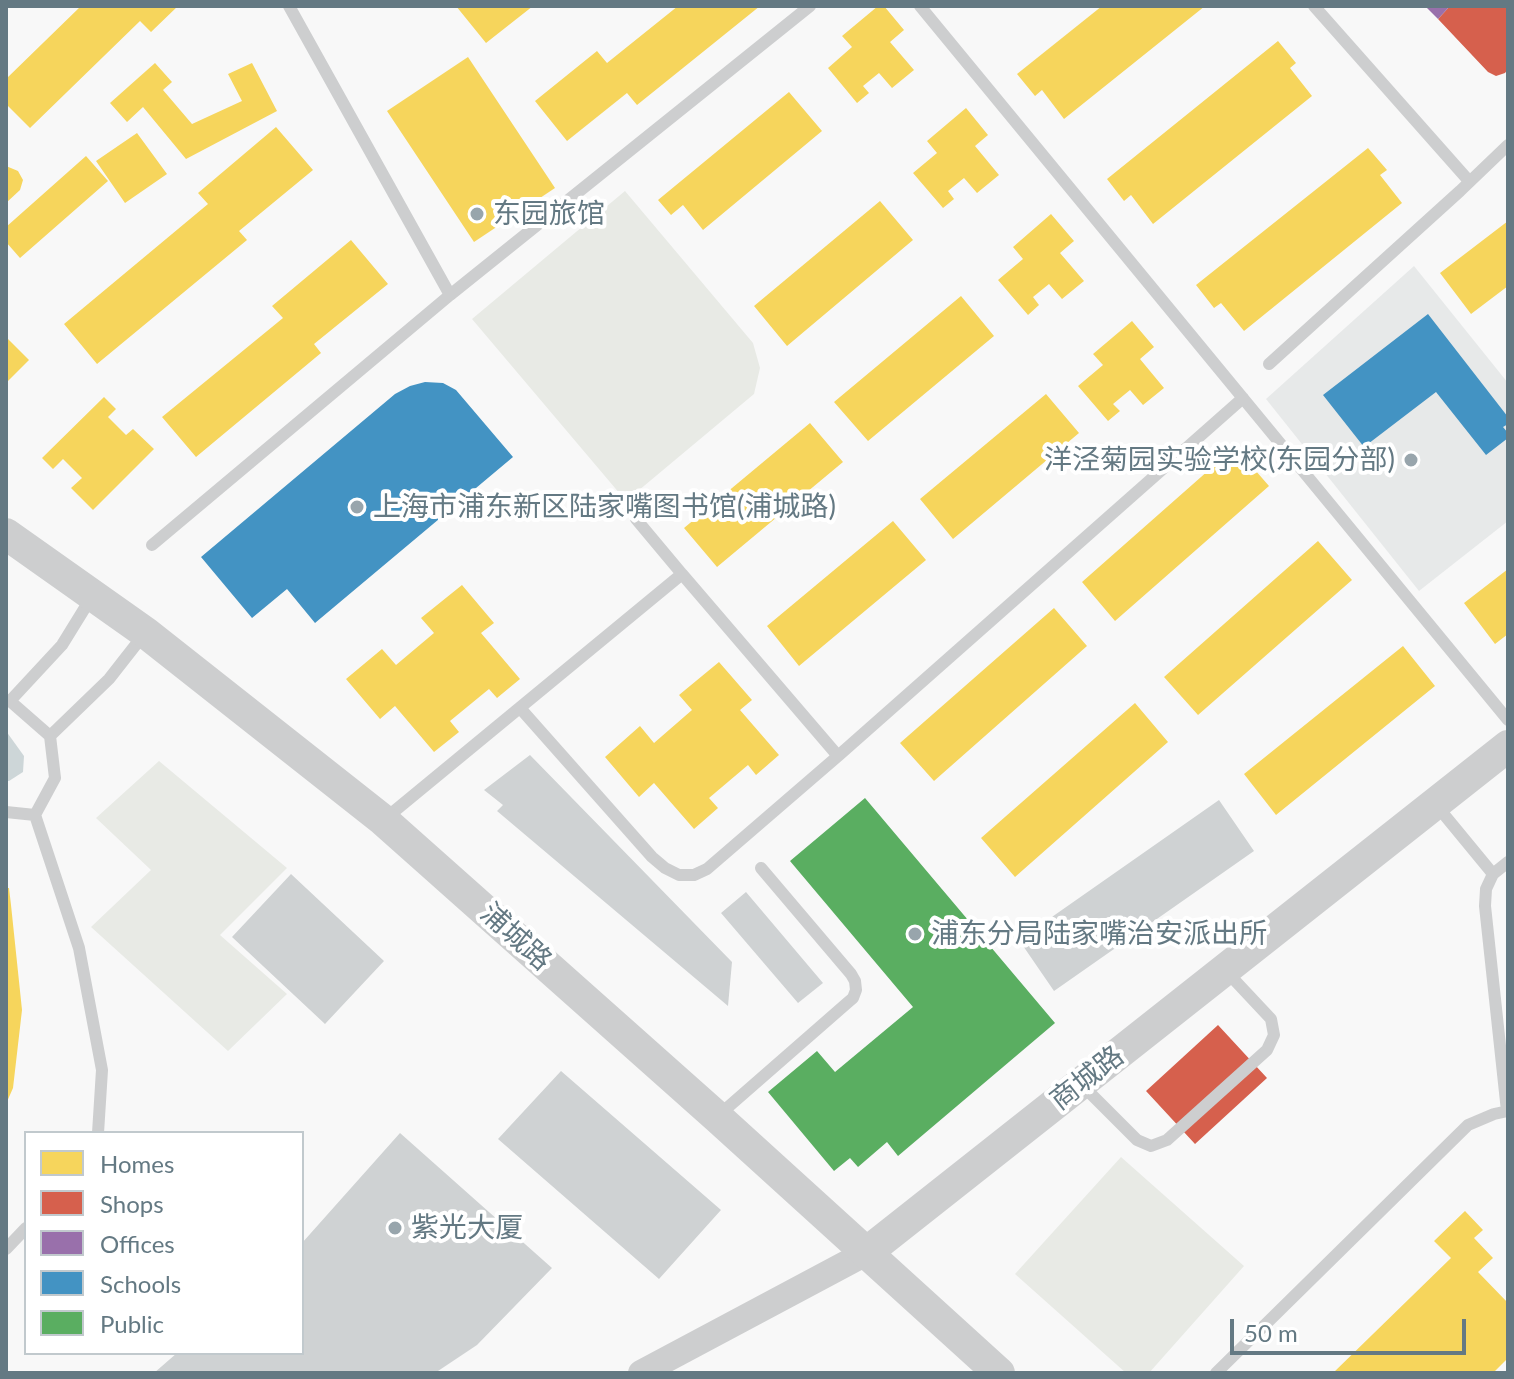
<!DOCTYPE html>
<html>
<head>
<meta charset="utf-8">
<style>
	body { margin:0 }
	#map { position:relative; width:1514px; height:1379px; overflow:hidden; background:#f8f8f8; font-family:Lato,sans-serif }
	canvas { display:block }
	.frame { position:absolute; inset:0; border:8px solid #647983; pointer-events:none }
	.legend { position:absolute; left:24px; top:1131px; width:280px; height:224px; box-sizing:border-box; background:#fff; border:2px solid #c1c9cd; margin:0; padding:10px 14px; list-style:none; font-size:24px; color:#647983 }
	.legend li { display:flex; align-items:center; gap:16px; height:40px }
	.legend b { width:40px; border:2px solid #c1c9cd }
	.scale { position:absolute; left:1230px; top:1319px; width:236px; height:36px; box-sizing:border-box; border:4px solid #647983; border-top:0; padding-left:10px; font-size:24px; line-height:28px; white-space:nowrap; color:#647983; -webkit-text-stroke:6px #fff; paint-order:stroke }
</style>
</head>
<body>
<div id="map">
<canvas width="1514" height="1379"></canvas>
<div class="frame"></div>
<ul class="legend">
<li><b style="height:22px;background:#f6d55c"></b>Homes</li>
<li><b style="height:22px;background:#d6604d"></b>Shops</li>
<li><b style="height:22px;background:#9970ab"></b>Offices</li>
<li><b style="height:22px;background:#4393c3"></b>Schools</li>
<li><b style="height:22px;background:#5aae61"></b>Public</li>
</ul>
<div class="scale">50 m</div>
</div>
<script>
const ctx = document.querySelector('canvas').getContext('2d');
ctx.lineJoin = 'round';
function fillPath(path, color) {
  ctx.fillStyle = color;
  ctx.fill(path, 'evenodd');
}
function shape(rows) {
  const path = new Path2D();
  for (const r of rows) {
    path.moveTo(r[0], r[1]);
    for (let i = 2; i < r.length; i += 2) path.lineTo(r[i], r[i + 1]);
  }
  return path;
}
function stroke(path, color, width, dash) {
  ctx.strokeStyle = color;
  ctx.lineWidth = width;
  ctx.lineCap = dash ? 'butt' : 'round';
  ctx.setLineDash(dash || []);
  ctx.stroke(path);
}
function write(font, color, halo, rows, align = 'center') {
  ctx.font = font + ' Lato,"Noto Sans SC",sans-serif';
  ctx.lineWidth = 8;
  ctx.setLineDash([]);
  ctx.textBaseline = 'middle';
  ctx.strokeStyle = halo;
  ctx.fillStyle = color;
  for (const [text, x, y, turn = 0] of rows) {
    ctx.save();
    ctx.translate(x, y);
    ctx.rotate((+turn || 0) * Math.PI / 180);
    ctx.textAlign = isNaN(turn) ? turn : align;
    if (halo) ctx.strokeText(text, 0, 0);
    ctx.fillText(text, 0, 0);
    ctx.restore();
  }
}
fillPath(shape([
	[1414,266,1508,383,1508,521,1419,591,1266,399]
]), '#e7e9e9');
fillPath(shape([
	[625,191,753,343,760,368,754,394,626,501,472,319],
	[159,761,287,868,220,935,287,994,228,1051,91,927,151,870,96,818],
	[1121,1157,1244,1266,1149,1373,1126,1373,1015,1274]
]), '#e8eae5');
fillPath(shape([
	[6,731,24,756,23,772,9,781,6,781]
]), '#cdd6d8');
fillPath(shape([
	[81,6,178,6,151,32,140,21,30,128,6,104,6,79],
	[456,6,533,6,486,43],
	[678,6,760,6,637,105,627,93,567,141,535,101,597,51,607,63],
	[878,6,884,6,904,30,890,42,914,70,892,88,879,73,863,86,869,93,857,103,828,68,852,47,842,36],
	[1102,6,1205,6,1064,119,1042,90,1035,96,1017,74],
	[1278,41,1296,63,1290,68,1312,96,1153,224,1131,195,1124,201,1107,179],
	[468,57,555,188,474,242,387,111],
	[155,63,172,82,163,90,192,124,242,101,228,74,252,63,277,111,186,159,143,107,127,122,110,103],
	[789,92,822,131,703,230,683,205,671,215,658,200],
	[966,108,988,135,975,146,999,175,977,193,964,178,948,191,954,199,943,208,913,173,937,153,927,141],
	[276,127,313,170,239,231,247,240,97,364,64,324,208,204,198,193],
	[137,133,167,174,125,203,96,161],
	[1368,148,1387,170,1380,175,1402,203,1244,331,1221,303,1214,308,1196,285],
	[86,156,108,181,20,258,6,242,6,227],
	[6,166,18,171,23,180,20,190,6,203],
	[880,201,913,240,787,346,754,306],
	[1051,214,1074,241,1060,253,1084,281,1062,299,1049,284,1033,297,1039,305,1028,315,998,280,1023,259,1013,247],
	[1508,221,1508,286,1471,314,1440,273],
	[351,240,388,284,314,344,321,353,196,457,162,417,283,318,272,306],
	[961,296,994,336,868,441,834,402],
	[1132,321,1154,347,1140,359,1164,388,1143,405,1130,390,1113,404,1120,411,1108,421,1078,386,1103,365,1093,354],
	[8,339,29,360,6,383,6,341],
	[1046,394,1079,433,953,539,920,499],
	[104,397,116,409,108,417,126,435,133,429,154,449,93,510,71,488,82,478,63,459,53,469,42,458],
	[810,423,843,462,717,567,684,528],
	[1235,447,1269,486,1115,621,1082,582],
	[893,521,926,560,799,666,767,626],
	[1318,541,1352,580,1198,715,1164,677],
	[1508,569,1508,634,1495,644,1464,603],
	[462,585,494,623,481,633,520,679,497,698,489,689,450,721,459,732,434,752,395,706,380,719,346,679,382,649,396,665,434,633,421,618],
	[1054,608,1087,646,934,781,900,743],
	[1403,646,1435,686,1276,815,1244,774],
	[719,662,752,700,740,710,779,755,756,775,748,765,709,798,718,808,694,829,654,783,639,797,605,757,640,726,654,743,692,710,679,695],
	[1135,703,1168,742,1015,877,981,838],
	[6,888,9,888,11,905,22,1010,13,1088,6,1104],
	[1465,1211,1483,1230,1474,1238,1493,1258,1478,1272,1508,1303,1508,1358,1493,1373,1333,1373,1451,1258,1434,1241]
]), '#f6d55c');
fillPath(shape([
	[1450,6,1508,6,1508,69,1505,73,1496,76,1488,72,1438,19],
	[1218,1025,1267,1078,1195,1144,1146,1091]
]), '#d6604d');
fillPath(shape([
	[1425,6,1450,6,1438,19]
]), '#9970ab');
fillPath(shape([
	[1428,314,1508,417,1508,424,1503,427,1508,433,1508,438,1486,455,1436,392,1364,447,1323,395],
	[425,382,443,383,456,390,513,457,315,623,287,589,252,618,201,557,395,394,410,386]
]), '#4393c3');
fillPath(shape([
	[865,798,1055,1023,898,1156,887,1142,858,1167,850,1158,834,1171,768,1092,817,1051,835,1072,913,1007,790,861]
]), '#5aae61');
fillPath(shape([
	[530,755,732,962,728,1006,497,811,503,805,484,790],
	[1219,800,1254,851,1054,991,1019,940],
	[291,874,384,961,325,1024,232,937],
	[746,892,823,983,798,1003,721,913],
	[561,1071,721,1210,659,1279,498,1139],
	[400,1133,552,1268,477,1345,435,1373,154,1373,177,1353,302,1353,302,1243]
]), '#cfd2d3');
stroke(shape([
	[920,6,1508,720],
	[1314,6,1469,181],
	[450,295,810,6],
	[1269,364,1460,191,1508,145],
	[152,545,450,295,289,6],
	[6,700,10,701,50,736,55,778,35,815,6,812],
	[10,701,62,645,91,598],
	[520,708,652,857,665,868,679,875,694,875,707,869,838,756,682,574],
	[50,736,109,679,145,633],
	[838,756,1243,398],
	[1437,806,1493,874],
	[35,815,79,948,102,1070,98,1133],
	[386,818,682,574,636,519],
	[1083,1086,1137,1140,1151,1146,1167,1140,1267,1050,1274,1035,1271,1019,1226,971],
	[1507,1111,1485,906,1486,889,1493,874,1508,862],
	[719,1115,846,1004,853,998,856,990,855,981,851,974,761,868],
	[6,1249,26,1228],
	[1216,1373,1468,1125,1494,1114,1508,1111]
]), '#cdcecf', 12);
stroke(shape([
	[641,1373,866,1253]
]), '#cdcecf', 26);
stroke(shape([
	[6,534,146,633,383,820,717,1117,999,1373],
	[866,1253,1508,746]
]), '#cdcecf', 32);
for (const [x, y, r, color] of [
	[477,214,8,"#98a5ac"],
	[1411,460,8,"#98a5ac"],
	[357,507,8,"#98a5ac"],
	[915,934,8,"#98a5ac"],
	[395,1228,8,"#98a5ac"]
]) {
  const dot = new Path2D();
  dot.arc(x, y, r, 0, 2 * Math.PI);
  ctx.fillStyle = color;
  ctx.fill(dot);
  stroke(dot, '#fff', 3);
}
write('28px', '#647983', '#fff', [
	["东园旅馆",493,214],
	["洋泾菊园实验学校(东园分部)",1395,460,"right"],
	["上海市浦东新区陆家嘴图书馆(浦城路)",373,507],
	["浦东分局陆家嘴治安派出所",931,934],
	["紫光大厦",411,1228]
], 'left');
write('28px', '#647983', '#fff', [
	["浦城路",516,937,42],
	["商城路",1087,1078,-38]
]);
</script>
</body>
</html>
